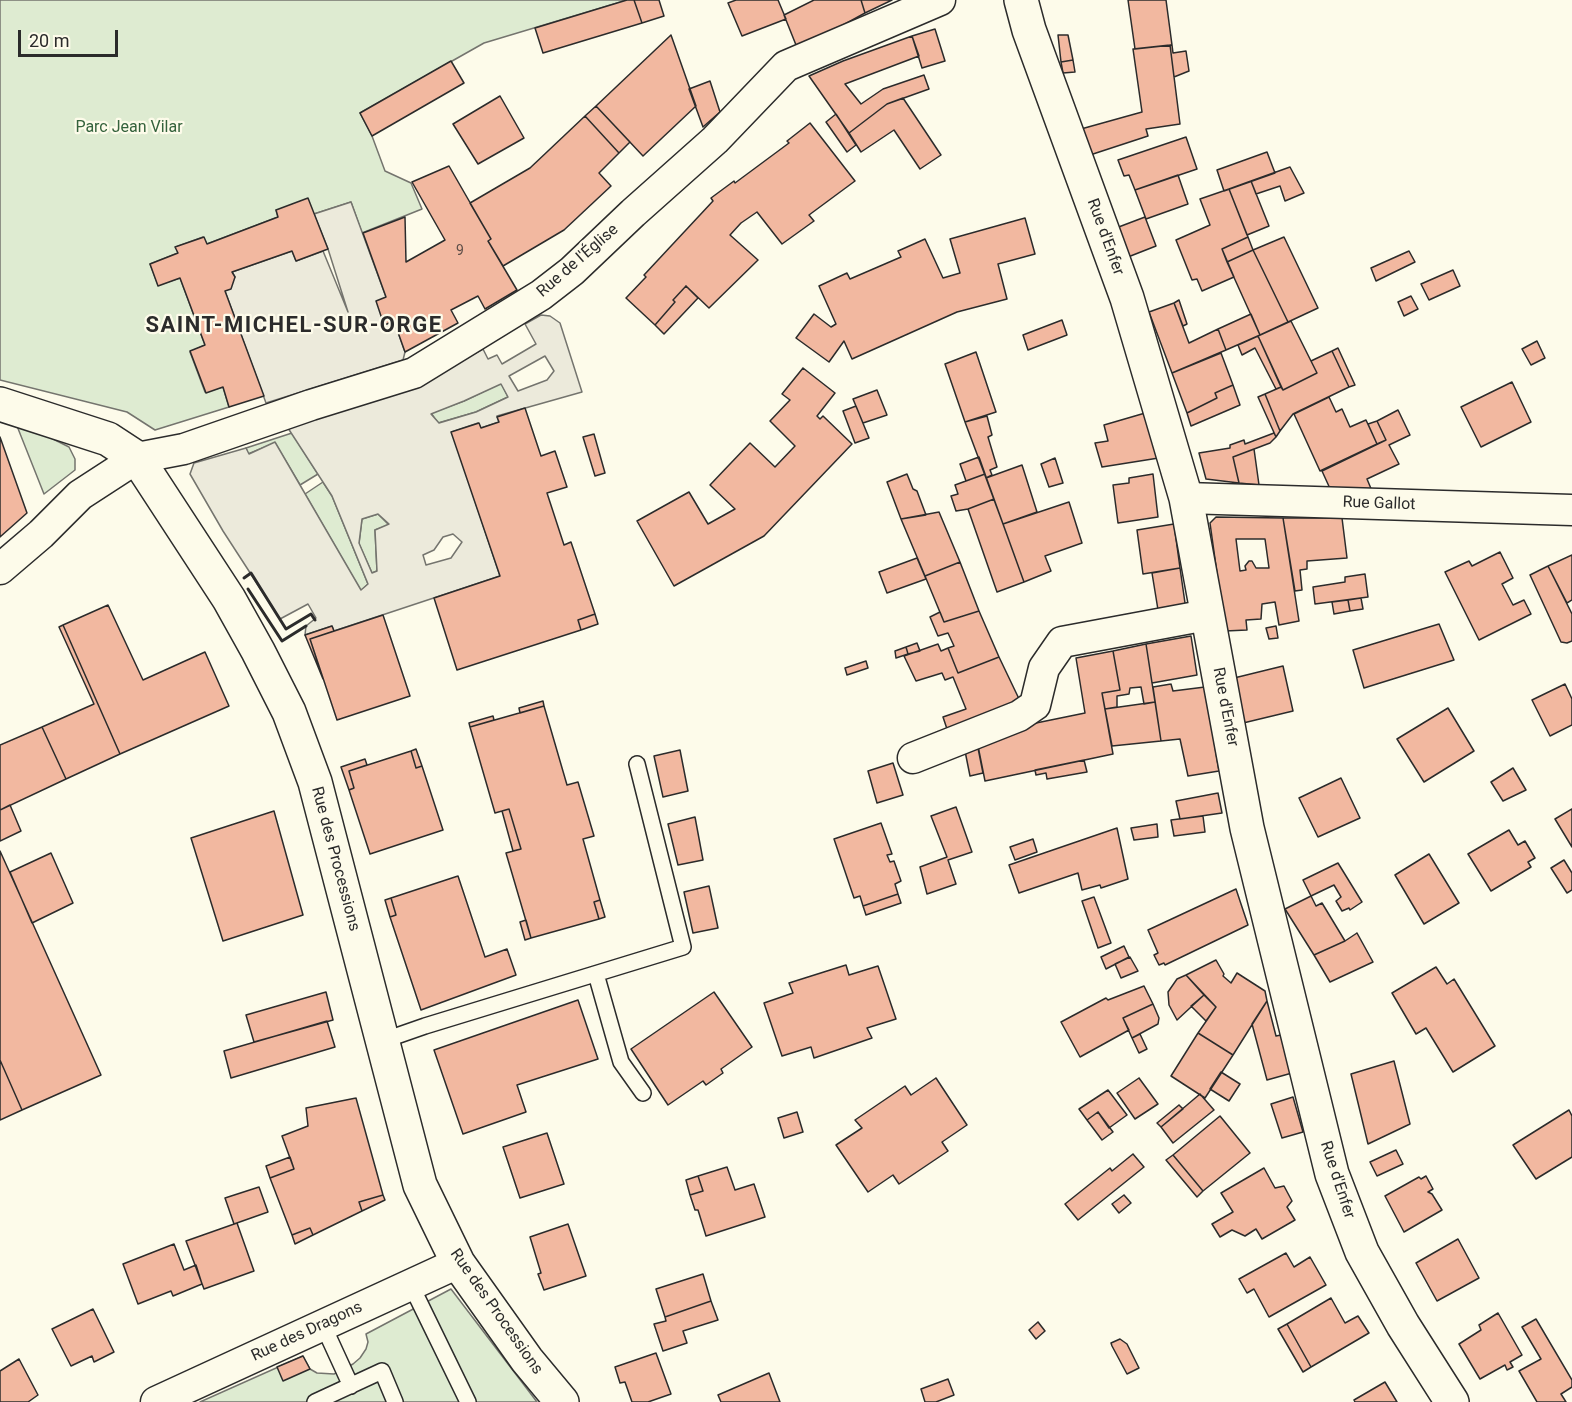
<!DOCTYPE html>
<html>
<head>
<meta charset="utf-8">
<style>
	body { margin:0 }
	#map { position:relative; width:1572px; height:1402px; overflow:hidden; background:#fdfbea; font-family:Roboto,sans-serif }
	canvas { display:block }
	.scale { position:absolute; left:18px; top:30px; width:100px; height:27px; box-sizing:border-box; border:3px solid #2b2b2b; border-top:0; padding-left:8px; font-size:18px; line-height:21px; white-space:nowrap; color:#2b2b2b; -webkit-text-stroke:4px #fdfbea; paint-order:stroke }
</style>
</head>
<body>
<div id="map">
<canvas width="1572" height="1402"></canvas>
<div class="scale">20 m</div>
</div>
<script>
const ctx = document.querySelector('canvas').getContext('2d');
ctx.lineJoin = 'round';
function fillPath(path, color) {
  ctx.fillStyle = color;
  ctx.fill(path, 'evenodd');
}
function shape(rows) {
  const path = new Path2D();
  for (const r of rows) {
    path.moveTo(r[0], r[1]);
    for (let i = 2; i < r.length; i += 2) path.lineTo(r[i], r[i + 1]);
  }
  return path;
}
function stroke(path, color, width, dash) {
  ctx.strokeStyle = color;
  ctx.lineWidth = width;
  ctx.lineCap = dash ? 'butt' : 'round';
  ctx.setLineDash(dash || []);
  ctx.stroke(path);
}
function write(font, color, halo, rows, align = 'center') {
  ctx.font = font + ' Roboto,sans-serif';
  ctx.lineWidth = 4.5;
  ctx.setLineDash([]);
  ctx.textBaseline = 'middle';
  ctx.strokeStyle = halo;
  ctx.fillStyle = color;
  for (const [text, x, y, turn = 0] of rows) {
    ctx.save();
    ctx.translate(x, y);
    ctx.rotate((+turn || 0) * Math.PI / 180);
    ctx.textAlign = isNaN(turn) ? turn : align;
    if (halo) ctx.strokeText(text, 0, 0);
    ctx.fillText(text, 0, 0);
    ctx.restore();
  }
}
const green = shape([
	[0,0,627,0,484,43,360,113,372,136,385,171,411,183,422,209,362,233,351,202,314,214,276,210,278,217,207,244,203,237,176,247,178,253,150,264,158,285,180,278,205,345,190,352,205,392,223,387,229,407,155,430,127,412,0,380,0,0],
	[501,383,508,397,476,412,438,423,431,413,464,401,501,383],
	[17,426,49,437,69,447,75,459,75,470,44,494,17,426],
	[292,433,318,474,300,485,275,443,248,454,246,448,292,433],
	[323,482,332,496,368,584,361,591,305,494,323,482],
	[378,514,389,525,375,530,377,571,372,573,359,544,362,519,378,514],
	[451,1289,537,1402,200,1402,303,1356,310,1369,317,1373,334,1374,353,1364,360,1358,366,1349,368,1342,366,1334,451,1289]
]);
fillPath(green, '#deebd1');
stroke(green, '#74746e', 1.5);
const parking = shape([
	[351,202,386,297,384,325,394,321,405,352,403,360,266,403,225,291,235,277,232,272,292,251,296,261,323,251,348,312,328,249,314,214,351,202],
	[541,315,550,316,560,323,582,392,497,416,499,422,481,428,478,423,452,432,500,576,334,631,332,626,305,635,306,626,316,618,308,604,280,619,223,531,190,474,194,463,246,448,249,454,275,442,361,590,368,584,332,496,286,425,433,375,483,349,488,359,497,355,502,364,536,344,525,324,541,315],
	[545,356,554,371,547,380,518,391,509,376,545,356],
	[501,384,508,397,476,412,439,423,431,414,464,401,501,384],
	[378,514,389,524,375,530,377,571,372,573,359,543,362,519,378,514],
	[453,534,462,542,451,558,426,565,423,555,434,550,443,537,453,534]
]);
fillPath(parking, '#eceadb');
stroke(parking, '#74746e', 1.5);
const building = shape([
	[627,0,634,0,642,23,543,53,535,28,627,0],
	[634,0,659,0,664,16,642,23,634,0],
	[736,0,778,0,786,19,742,36,728,3,736,0],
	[814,0,861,0,865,13,798,50,784,15,814,0],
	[861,0,892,0,865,13,861,0],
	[1128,0,1166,0,1172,45,1135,49,1128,0],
	[935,29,945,61,922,68,912,36,935,29],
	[671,35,696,106,643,156,596,106,671,35],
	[1058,35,1068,35,1073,60,1061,62,1058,35],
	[912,36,919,56,845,84,861,104,883,89,924,75,929,89,887,104,849,133,809,76,843,61,912,36],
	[1170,45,1180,124,1146,129,1148,136,1090,155,1081,129,1142,112,1133,49,1170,45],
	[1170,45,1172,45,1173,53,1186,51,1189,71,1174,77,1170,45],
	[1073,60,1075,72,1063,73,1061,62,1073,60],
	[451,61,464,83,372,136,360,113,451,61],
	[710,81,720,112,703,127,689,89,710,81],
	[500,96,524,138,478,164,453,124,500,96],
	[903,98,941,155,920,169,894,130,861,152,849,133,887,104,903,98],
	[596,106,630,142,619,153,585,116,596,106],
	[836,114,856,145,847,152,826,122,836,114],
	[585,116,619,153,599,173,611,186,564,230,503,266,488,241,491,239,470,203,530,168,585,116],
	[810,123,855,181,809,215,814,221,782,244,757,212,741,223,730,235,758,260,709,308,686,286,673,300,675,302,655,325,626,298,646,277,644,275,713,201,711,198,734,181,735,183,789,143,787,141,810,123],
	[1186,137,1197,169,1135,190,1129,175,1124,176,1118,160,1186,137],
	[1267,152,1275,173,1224,191,1217,170,1267,152],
	[449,166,491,239,488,241,517,290,485,309,478,296,451,310,458,323,405,352,394,321,384,325,376,301,386,297,363,233,405,217,406,262,445,240,412,182,449,166],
	[1290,167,1304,193,1285,201,1280,186,1256,194,1251,181,1290,167],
	[1178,175,1188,204,1146,219,1135,190,1178,175],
	[1251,181,1269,226,1247,235,1229,189,1251,181],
	[1229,189,1248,237,1222,249,1234,277,1202,291,1197,279,1192,280,1176,240,1210,225,1200,199,1229,189],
	[308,198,328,249,296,261,292,251,232,272,235,277,231,289,225,291,264,396,229,407,223,387,206,393,190,351,205,345,180,278,158,286,150,264,178,253,175,247,204,237,207,244,278,217,276,210,308,198],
	[1145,217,1156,246,1128,257,1116,228,1145,217],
	[1025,218,1035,254,998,264,1007,299,957,312,852,359,844,341,829,362,796,338,814,314,831,327,836,324,819,286,847,273,850,279,901,257,898,251,925,239,943,278,960,273,950,239,1025,218],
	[1248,237,1253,250,1227,262,1222,249,1248,237],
	[1284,237,1318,308,1288,322,1253,250,1284,237],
	[1253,250,1288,322,1260,335,1227,262,1253,250],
	[1409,251,1415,262,1376,281,1371,268,1409,251],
	[1453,270,1460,286,1429,300,1421,284,1453,270],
	[686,286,698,298,664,334,655,325,675,302,673,300,686,286],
	[1411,296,1418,309,1404,316,1398,302,1411,296],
	[1179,300,1187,324,1183,326,1174,303,1179,300],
	[1174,303,1189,343,1218,329,1226,350,1172,373,1149,312,1174,303],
	[1251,314,1260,335,1226,350,1218,329,1251,314],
	[1062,320,1067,335,1028,350,1023,335,1062,320],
	[1291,321,1317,373,1283,390,1258,336,1291,321],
	[1258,336,1281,387,1276,389,1255,348,1242,355,1238,345,1258,336],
	[1537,341,1545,358,1531,365,1522,349,1537,341],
	[1338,348,1355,385,1349,387,1332,351,1338,348],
	[1332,351,1349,387,1293,414,1280,431,1265,394,1281,387,1283,390,1317,373,1311,361,1332,351],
	[976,352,996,412,965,422,945,364,976,352],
	[1221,353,1233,385,1215,393,1217,398,1187,413,1172,373,1221,353],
	[803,368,835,393,817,416,820,419,823,416,852,444,764,536,674,586,637,521,689,492,708,524,735,509,710,485,750,443,775,467,795,446,770,421,790,400,782,394,803,368],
	[1512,382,1531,422,1481,447,1461,407,1512,382],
	[1233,385,1240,405,1191,426,1187,413,1217,398,1215,393,1233,385],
	[877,390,887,415,863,423,853,399,877,390],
	[1265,394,1280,431,1276,437,1258,397,1265,394],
	[1329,397,1336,412,1342,409,1350,427,1366,420,1377,444,1320,471,1294,414,1329,397],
	[856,406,869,438,855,443,843,411,856,406],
	[525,408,541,456,555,451,567,487,547,493,564,545,571,542,595,614,578,620,581,630,457,670,434,598,500,576,451,432,479,423,481,428,499,422,497,417,525,408],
	[1398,410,1410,435,1389,445,1399,464,1367,479,1372,491,1332,493,1322,471,1386,440,1377,421,1398,410],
	[1152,411,1165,457,1102,467,1095,443,1108,441,1104,425,1152,411],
	[987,416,992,435,988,437,997,467,990,470,992,475,986,478,965,422,987,416],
	[1377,421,1386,440,1377,444,1368,424,1377,421],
	[1274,433,1276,437,1270,443,1233,457,1239,483,1206,479,1199,453,1230,448,1230,445,1244,440,1245,444,1274,433],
	[594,434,605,473,595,476,583,437,594,434],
	[0,437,27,513,0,537,0,437],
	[1254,449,1259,485,1239,483,1233,457,1254,449],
	[979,457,985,474,966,481,960,464,979,457],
	[1055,458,1063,483,1049,487,1041,464,1055,458],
	[1022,465,1037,512,1003,524,986,478,1022,465],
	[907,474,913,489,917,491,926,515,901,519,887,482,907,474],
	[985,474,994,499,968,509,956,511,951,496,958,494,955,485,985,474],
	[1153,474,1158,517,1118,523,1113,485,1129,483,1129,478,1153,474],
	[994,499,1024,582,997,592,968,509,994,499],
	[1069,502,1082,543,1045,556,1051,571,1024,582,1003,524,1069,502],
	[939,512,960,562,925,576,901,519,939,512],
	[1216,517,1283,518,1299,621,1279,625,1275,602,1262,604,1261,619,1246,620,1247,630,1225,631,1210,523,1216,517],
	[1236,539,1265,539,1269,568,1256,568,1252,561,1249,561,1245,566,1246,570,1240,571,1236,539],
	[1283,518,1342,518,1347,558,1307,561,1307,569,1300,570,1302,590,1295,591,1283,518],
	[1174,524,1180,568,1143,574,1137,530,1174,524],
	[1500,552,1513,578,1502,584,1513,605,1524,600,1531,614,1479,640,1445,572,1469,561,1472,566,1500,552],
	[1572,555,1572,600,1567,603,1548,566,1572,555],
	[917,558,926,579,887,593,879,572,917,558],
	[960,562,979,611,944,622,925,576,960,562],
	[1548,566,1572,614,1572,641,1567,643,1561,642,1530,575,1548,566],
	[1180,568,1186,610,1159,616,1152,573,1180,568],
	[1365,574,1368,597,1315,604,1313,587,1345,582,1345,577,1365,574],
	[1361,598,1363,609,1350,611,1348,600,1361,598],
	[1348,600,1350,611,1334,614,1332,602,1348,600],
	[108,605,143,680,205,652,229,706,120,754,63,625,108,605],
	[979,611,999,657,958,673,948,648,954,646,948,633,938,636,930,617,940,612,944,622,979,611],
	[595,614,598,624,581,630,578,620,595,614],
	[383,615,410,696,337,720,310,639,383,615],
	[1439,624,1454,660,1364,688,1353,650,1439,624],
	[63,625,120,754,66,779,42,727,94,704,59,627,63,625],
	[332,626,334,631,310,639,323,679,305,635,332,626],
	[1276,626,1278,638,1269,639,1266,628,1276,626],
	[1191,636,1197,675,1152,683,1146,644,1191,636],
	[917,643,920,651,908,654,906,647,917,643],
	[938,644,941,651,948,648,958,673,999,657,1021,703,947,729,943,717,966,709,953,677,945,680,942,673,916,681,904,656,938,644],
	[1146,644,1155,702,1144,704,1141,687,1130,688,1129,694,1117,696,1117,707,1105,709,1102,693,1120,690,1113,651,1146,644],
	[906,647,908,654,896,658,895,651,906,647],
	[1113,651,1120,690,1102,693,1113,754,985,781,977,741,997,731,1085,713,1076,658,1113,651],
	[866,661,868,668,847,675,845,668,866,661],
	[1283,666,1293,711,1239,724,1230,679,1283,666],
	[1171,684,1173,691,1205,687,1219,771,1188,776,1180,739,1161,741,1153,687,1171,684],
	[1565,684,1572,699,1572,725,1550,736,1532,700,1565,684],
	[543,701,544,706,520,713,519,708,543,701],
	[1155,702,1161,741,1112,746,1105,709,1155,702],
	[544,706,567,785,578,782,594,836,583,839,600,900,594,902,599,919,531,938,506,853,521,849,509,809,495,813,470,727,544,706],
	[1448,708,1474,751,1424,782,1397,739,1448,708],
	[493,716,494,720,470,727,469,723,493,716],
	[42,727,66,779,0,810,0,745,42,727],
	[978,748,983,773,970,776,965,751,978,748],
	[416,749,422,766,416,768,411,751,416,749],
	[680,750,688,791,663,797,654,756,680,750],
	[411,751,416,768,422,766,443,830,370,854,349,790,354,788,349,771,411,751],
	[365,759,367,765,349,771,354,788,349,790,341,767,365,759],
	[1084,760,1087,772,1047,779,1046,773,1036,775,1035,770,1084,760],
	[893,763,903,795,877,803,868,771,893,763],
	[1513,768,1526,790,1503,801,1491,782,1513,768],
	[1341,778,1360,818,1318,837,1299,798,1341,778],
	[1218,793,1222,813,1180,819,1176,801,1218,793],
	[10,805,21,831,0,841,0,810,10,805],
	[956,807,972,852,948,860,956,884,927,894,920,867,947,857,931,816,956,807],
	[509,809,521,849,513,851,502,811,509,809],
	[1572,809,1572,847,1555,819,1572,809],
	[274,811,303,915,223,941,191,838,274,811],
	[1203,816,1205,832,1174,836,1171,820,1203,816],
	[695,817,703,860,678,865,668,824,695,817],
	[881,823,892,854,887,855,890,862,894,861,901,881,895,884,898,894,863,906,860,896,854,898,834,839,881,823],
	[1157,824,1158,837,1134,840,1131,828,1157,824],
	[1117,828,1128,879,1101,888,1100,885,1082,890,1078,873,1019,893,1009,865,1117,828],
	[1509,830,1518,845,1525,841,1535,858,1528,862,1531,867,1491,891,1468,854,1509,830],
	[1033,839,1037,852,1015,860,1010,847,1033,839],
	[0,851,101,1075,22,1110,0,1060,0,851],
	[51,853,73,903,32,923,10,872,51,853],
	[1429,854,1459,903,1424,924,1395,875,1429,854],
	[1564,860,1572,873,1572,890,1567,893,1551,868,1564,860],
	[1338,863,1362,902,1350,910,1349,908,1342,911,1336,901,1341,897,1334,885,1311,896,1303,880,1338,863],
	[458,876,485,957,507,949,516,975,421,1010,390,917,396,915,391,898,458,876],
	[709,886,718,928,693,933,684,892,709,886],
	[1236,889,1248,925,1165,965,1164,963,1159,965,1154,955,1158,953,1148,930,1236,889],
	[898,894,901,903,866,915,863,906,898,894],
	[1311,896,1316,906,1322,903,1345,941,1314,955,1285,909,1311,896],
	[1094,897,1111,943,1098,948,1082,901,1094,897],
	[391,898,396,915,390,917,385,900,391,898],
	[600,900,605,917,599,919,594,902,600,900],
	[526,920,531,938,525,940,520,922,526,920],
	[1357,933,1373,962,1330,982,1314,955,1345,941,1357,933],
	[1124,946,1129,957,1106,969,1101,957,1124,946],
	[1130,957,1138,971,1121,978,1115,964,1130,957],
	[1216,960,1224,974,1223,976,1231,983,1237,973,1265,991,1267,1001,1233,1055,1198,1033,1216,1007,1186,975,1216,960],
	[846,965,849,975,878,966,896,1019,867,1028,872,1038,814,1058,811,1047,782,1056,764,1003,793,993,789,983,846,965],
	[1436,967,1447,984,1454,979,1495,1046,1453,1072,1426,1028,1416,1034,1392,993,1436,967],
	[1186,975,1204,995,1177,1020,1169,1005,1168,992,1177,979,1186,975],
	[1144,986,1153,1004,1123,1018,1129,1030,1080,1057,1061,1022,1106,998,1108,1000,1144,986],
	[326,992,333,1020,254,1042,246,1015,326,992],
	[714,992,752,1047,721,1069,723,1073,706,1085,703,1081,668,1105,631,1049,714,992],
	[1204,995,1216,1007,1206,1021,1191,1006,1204,995],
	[578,1000,598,1059,517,1085,526,1112,463,1134,434,1050,578,1000],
	[1267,1001,1276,1036,1281,1035,1292,1073,1267,1080,1252,1024,1267,1001],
	[1153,1004,1159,1018,1158,1024,1132,1038,1123,1018,1153,1004],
	[327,1021,335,1047,231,1078,224,1051,327,1021],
	[1198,1033,1233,1055,1205,1098,1171,1076,1198,1033],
	[1140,1034,1147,1049,1139,1053,1132,1038,1140,1034],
	[0,1060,22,1110,0,1120,0,1060],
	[1394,1061,1410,1124,1368,1144,1351,1074,1394,1061],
	[1221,1072,1240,1084,1229,1101,1210,1089,1221,1072],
	[936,1078,967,1125,942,1142,948,1151,899,1184,893,1175,868,1192,836,1145,862,1128,855,1120,905,1086,911,1095,936,1078],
	[1139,1078,1158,1104,1135,1119,1117,1093,1139,1078],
	[1108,1090,1127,1115,1109,1128,1098,1112,1087,1120,1079,1109,1108,1090],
	[1200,1094,1214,1110,1173,1143,1161,1127,1200,1094],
	[1293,1097,1303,1132,1282,1138,1271,1104,1293,1097],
	[356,1098,383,1195,359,1202,362,1211,313,1235,310,1228,292,1235,270,1178,294,1169,282,1136,308,1126,306,1108,356,1098],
	[1179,1105,1183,1109,1161,1127,1157,1123,1179,1105],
	[1569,1110,1572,1116,1572,1157,1536,1179,1513,1145,1569,1110],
	[797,1112,803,1132,784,1138,778,1118,797,1112],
	[1098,1112,1113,1132,1102,1140,1087,1120,1098,1112],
	[1220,1116,1250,1153,1203,1191,1173,1155,1220,1116],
	[547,1133,564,1184,520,1198,503,1147,547,1133],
	[1396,1150,1403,1164,1377,1176,1370,1162,1396,1150],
	[1133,1154,1144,1167,1078,1220,1065,1204,1110,1168,1112,1171,1133,1154],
	[1173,1155,1203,1191,1197,1197,1166,1160,1173,1155],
	[290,1157,294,1169,270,1178,266,1166,290,1157],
	[727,1167,735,1190,754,1184,765,1217,706,1236,698,1210,695,1210,690,1195,703,1191,698,1176,727,1167],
	[1264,1168,1275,1188,1284,1186,1292,1201,1287,1207,1295,1220,1262,1239,1256,1229,1245,1236,1232,1230,1220,1237,1212,1224,1233,1212,1221,1193,1264,1168],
	[698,1176,703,1191,690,1195,686,1180,698,1176],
	[1426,1176,1433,1189,1428,1192,1432,1194,1442,1210,1404,1232,1385,1196,1419,1177,1421,1179,1426,1176],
	[259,1187,268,1212,234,1224,225,1198,259,1187],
	[383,1195,385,1200,362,1211,359,1202,383,1195],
	[1124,1195,1131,1203,1119,1213,1112,1204,1124,1195],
	[237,1223,254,1271,204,1289,186,1241,237,1223],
	[568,1224,586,1276,544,1290,538,1274,541,1273,530,1237,568,1224],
	[310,1228,313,1235,295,1244,292,1235,310,1228],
	[1458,1239,1479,1278,1437,1301,1416,1263,1458,1239],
	[174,1244,184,1270,196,1265,202,1284,173,1296,171,1291,138,1304,123,1264,174,1244],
	[1286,1253,1294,1267,1310,1257,1326,1285,1269,1317,1254,1289,1247,1293,1239,1279,1286,1253],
	[703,1274,711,1301,665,1317,656,1289,703,1274],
	[1331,1298,1345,1323,1358,1316,1369,1333,1311,1367,1287,1324,1331,1298],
	[711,1301,718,1320,683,1331,687,1343,663,1351,654,1324,666,1321,665,1317,711,1301],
	[93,1309,114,1352,94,1362,92,1356,71,1366,52,1329,93,1309],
	[1498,1313,1522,1355,1510,1362,1513,1367,1507,1370,1505,1365,1480,1379,1459,1344,1481,1330,1479,1325,1498,1313],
	[1536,1319,1572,1380,1572,1387,1561,1394,1566,1402,1537,1402,1519,1371,1541,1359,1522,1327,1536,1319],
	[1038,1322,1045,1331,1036,1339,1029,1330,1038,1322],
	[1287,1324,1311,1367,1303,1372,1278,1329,1287,1324],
	[1120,1339,1127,1344,1139,1368,1127,1374,1112,1346,1111,1343,1120,1339],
	[656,1353,671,1394,648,1402,632,1402,625,1382,620,1383,615,1367,656,1353],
	[303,1356,310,1369,283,1381,277,1367,303,1356],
	[19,1359,38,1395,28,1402,0,1402,0,1371,19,1359],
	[769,1373,780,1402,721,1402,718,1395,769,1373],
	[948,1379,954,1395,936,1402,925,1402,921,1389,948,1379],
	[1385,1382,1397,1402,1355,1402,1354,1400,1385,1382]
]);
fillPath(building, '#f2b8a0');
stroke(building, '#2b2b2b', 1.5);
const lane = shape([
	[596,974,621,1062,643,1093],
	[382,1041,425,1026,683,947,637,764],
	[411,1285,468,1402],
	[323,1325,351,1386],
	[315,1402,382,1371,395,1402]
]);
const street = shape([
	[1186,498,1572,510],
	[0,569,41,534,80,495,137,458,184,449,311,405,414,373,541,295,572,271,633,213,715,140,786,66,940,0],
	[913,758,1019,716,1035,705,1044,668,1062,642,1207,615],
	[156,1402,458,1263]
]);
const secondary = shape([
	[1021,0,1029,30,1127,298,1186,498,1247,828,1332,1174,1362,1252,1403,1325,1452,1402],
	[0,404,108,439,137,458,229,599,258,651,289,712,315,782,420,1185,458,1263,527,1360,562,1402]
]);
stroke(lane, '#2b2b2b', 18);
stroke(street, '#2b2b2b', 33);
stroke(secondary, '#2b2b2b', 36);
stroke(lane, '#fdfbea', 15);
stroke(street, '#fdfbea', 30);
stroke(secondary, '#fdfbea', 33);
stroke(shape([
	[244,578,251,573,286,629,311,614,315,620],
	[248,589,282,641,306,626]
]), '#2b2b2b', 3);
write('14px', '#5d4e48', null, [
	["9",460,251]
]);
write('16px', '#34623c', '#fdfbea', [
	["Parc Jean Vilar",129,128]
]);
write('16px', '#2b2b2b', '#fdfbea', [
	["Rue d'Enfer",1105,237,70],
	["Rue de l'Église",578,261,-41],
	["Rue Gallot",1379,504,2],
	["Rue d'Enfer",1225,707,79],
	["Rue des Processions",335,859,75],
	["Rue d'Enfer",1337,1180,72],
	["Rue des Processions",496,1312,55],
	["Rue des Dragons",307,1332,-25]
]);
ctx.letterSpacing = '1.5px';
write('bold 22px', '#2b2b2b', '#fdfbea', [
	["SAINT-MICHEL-SUR-ORGE",294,326]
]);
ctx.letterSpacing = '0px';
</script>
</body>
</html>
